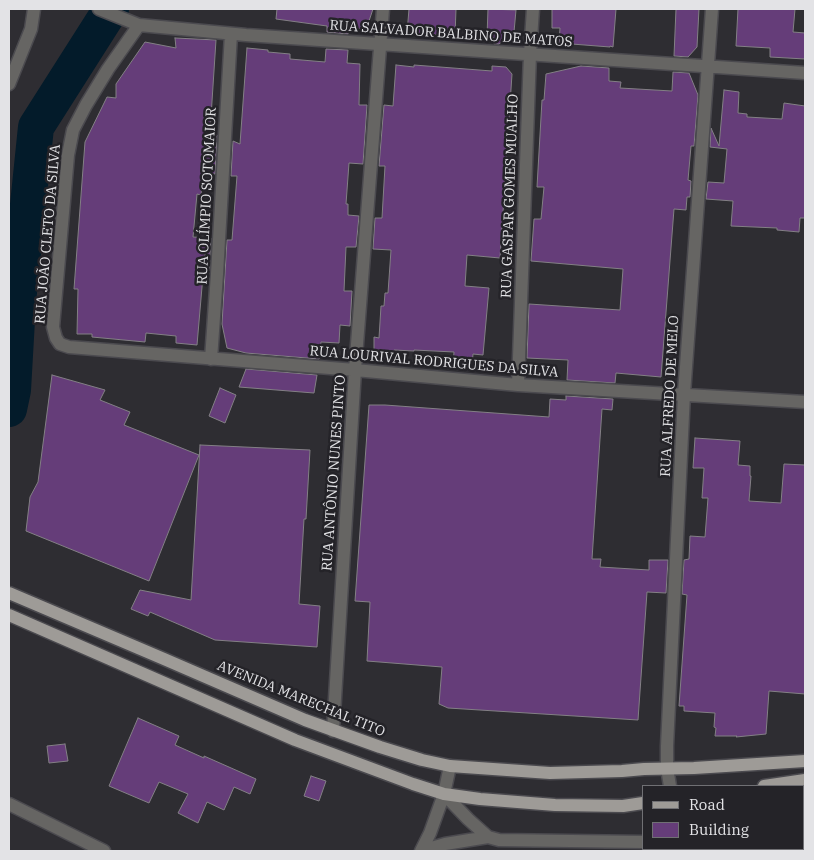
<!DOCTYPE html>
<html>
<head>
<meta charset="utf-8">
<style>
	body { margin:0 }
	#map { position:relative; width:814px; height:860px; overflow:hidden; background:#2e2d32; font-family:"IBM Plex Serif",serif }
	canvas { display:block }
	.frame { position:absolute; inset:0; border:10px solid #e3e3e6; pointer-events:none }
	.legend { position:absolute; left:642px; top:785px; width:162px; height:65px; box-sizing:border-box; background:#242328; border:1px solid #707074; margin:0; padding:6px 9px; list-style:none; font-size:15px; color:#e3e3e6 }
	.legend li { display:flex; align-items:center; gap:10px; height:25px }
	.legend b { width:25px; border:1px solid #707074 }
</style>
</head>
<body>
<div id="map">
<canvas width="814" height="860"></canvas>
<div class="frame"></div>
<ul class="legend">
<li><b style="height:6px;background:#9e9b97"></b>Road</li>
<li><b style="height:14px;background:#653d79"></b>Building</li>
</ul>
</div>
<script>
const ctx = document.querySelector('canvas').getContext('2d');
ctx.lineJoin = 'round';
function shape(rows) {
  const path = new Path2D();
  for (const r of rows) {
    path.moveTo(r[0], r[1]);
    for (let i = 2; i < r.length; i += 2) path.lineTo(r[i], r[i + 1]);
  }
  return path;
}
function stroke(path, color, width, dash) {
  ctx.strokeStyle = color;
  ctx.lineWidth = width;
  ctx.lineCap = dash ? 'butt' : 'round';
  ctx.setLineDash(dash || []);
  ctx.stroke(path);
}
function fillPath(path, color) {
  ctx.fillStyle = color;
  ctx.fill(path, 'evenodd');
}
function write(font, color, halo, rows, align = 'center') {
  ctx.font = font + ' "IBM Plex Serif",serif';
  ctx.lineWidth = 5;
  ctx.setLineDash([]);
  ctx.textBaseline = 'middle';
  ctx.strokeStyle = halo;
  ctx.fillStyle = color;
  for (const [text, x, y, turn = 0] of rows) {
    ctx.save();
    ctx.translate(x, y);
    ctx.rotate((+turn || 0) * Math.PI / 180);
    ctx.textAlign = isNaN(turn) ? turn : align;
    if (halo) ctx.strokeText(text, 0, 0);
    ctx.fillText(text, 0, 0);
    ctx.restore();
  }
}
stroke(shape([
	[9,409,13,390,18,302,36,127,111,9]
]), '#031b2a', 36);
const building = shape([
	[277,9,373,9,367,27,362,29,349,28,348,34,327,32,327,26,276,19,277,9],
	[409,9,456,9,455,36,407,33,409,9],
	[488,9,516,10,514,32,499,44,494,44,494,38,487,37,488,9],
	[552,9,616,9,613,47,610,46,610,47,559,43,560,28,552,28,552,9],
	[676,9,699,9,697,47,688,57,674,56,676,9],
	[738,9,795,9,793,32,805,33,805,59,770,57,770,48,736,46,738,9],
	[175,38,216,40,210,132,217,135,215,174,203,173,201,195,197,194,193,237,211,238,209,271,205,252,197,345,176,343,176,336,146,333,145,342,92,337,92,334,77,334,78,289,74,289,85,142,107,97,116,98,116,84,145,42,176,48,175,38],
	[247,48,268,50,268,52,290,54,290,59,325,62,326,49,348,50,347,63,360,64,359,105,367,105,363,164,349,163,346,204,348,204,348,215,359,216,356,247,346,247,344,291,352,291,350,326,340,325,339,343,321,342,319,359,246,353,227,348,222,324,227,240,232,240,237,176,231,176,233,141,240,144,247,48],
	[396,65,414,67,414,65,492,71,492,66,506,67,512,74,500,258,467,255,465,286,489,288,483,355,473,354,472,366,453,364,454,352,414,350,414,351,394,350,394,361,377,360,374,353,374,337,379,338,381,306,384,306,385,293,388,293,391,250,373,249,375,218,382,218,385,166,379,166,384,105,393,106,396,65],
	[581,66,609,68,609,81,621,82,620,88,672,91,673,72,689,73,698,95,694,146,691,146,688,180,691,181,690,197,687,197,686,210,674,209,661,377,616,373,615,383,567,380,568,360,527,358,529,304,620,310,623,269,531,261,534,219,541,219,544,187,537,187,542,100,544,100,546,74,581,66],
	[724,90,739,92,738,113,747,114,747,117,782,119,784,103,805,106,805,218,800,218,799,232,777,230,777,228,731,226,733,201,706,199,708,182,724,183,727,149,710,147,711,128,719,146,724,90],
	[246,369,317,375,314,393,239,387,246,369],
	[52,375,105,390,100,400,130,412,124,425,199,455,149,581,26,531,30,497,38,482,52,375],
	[220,388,236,395,225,423,209,416,220,388],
	[566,396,613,399,612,410,602,409,592,559,601,559,600,567,649,570,649,560,668,560,666,593,647,592,638,720,448,708,439,704,442,667,367,661,370,602,355,601,369,405,385,405,549,417,550,399,566,400,566,396],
	[695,438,740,441,738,465,750,466,750,476,751,476,749,501,781,503,784,464,805,465,805,694,769,691,766,734,736,737,737,736,715,736,716,728,714,727,715,713,684,711,684,706,679,706,687,595,682,594,684,560,689,559,690,536,705,537,708,498,702,498,704,468,693,468,695,438],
	[200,445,310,450,306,519,304,519,299,604,320,606,317,647,215,640,150,612,148,616,131,609,140,590,191,600,200,445],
	[138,718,179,736,175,745,204,758,204,756,256,779,250,794,234,787,224,810,207,802,198,823,178,813,188,794,159,782,149,803,109,786,138,718],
	[65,744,68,761,49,763,47,746,65,744],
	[311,776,326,781,319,801,304,796,311,776]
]);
fillPath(building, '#653d79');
stroke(building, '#838085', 1);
const minor = shape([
	[99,9,139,25,246,35,805,73],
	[139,25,108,69,86,105,73,130,68,155,53,327,56,338,60,344,69,347,355,370,518,385,805,402],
	[9,84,31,29,34,9],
	[211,359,217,274,231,34],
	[518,385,530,54,533,9],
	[333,731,355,370,383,9],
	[670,786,667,768,667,746,684,394,712,9],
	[444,794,468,819,488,837,499,840,643,842],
	[9,804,104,851],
	[421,851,430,833,444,794,450,766],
	[421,851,445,844,488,837],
	[666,851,667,849]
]);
const major = shape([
	[9,593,164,659,305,720,380,747,422,760,450,766,550,773,622,771,644,769,694,768,805,761],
	[9,615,295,740,413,784,444,794,480,799,555,805,623,806,643,803],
	[764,786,805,780]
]);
stroke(minor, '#4b4a4f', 15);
stroke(major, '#4b4a4f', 15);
stroke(minor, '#666563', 12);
stroke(major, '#9e9b97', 12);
write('14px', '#e3e3e6', '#242328', [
	["RUA SALVADOR BALBINO DE MATOS",451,34,4],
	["RUA OLÍMPIO SOTOMAIOR",207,196,-87],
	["RUA GASPAR GOMES MUALHO",510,196,-88],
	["RUA JOÃO CLETO DA SILVA",48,234,-85],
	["RUA LOURIVAL RODRIGUES DA SILVA",434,362,5],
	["RUA ALFREDO DE MELO",670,396,-87],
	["RUA ANTÔNIO NUNES PINTO",334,473,-86],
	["AVENIDA MARECHAL TITO",301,699,22]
]);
</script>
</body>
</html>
